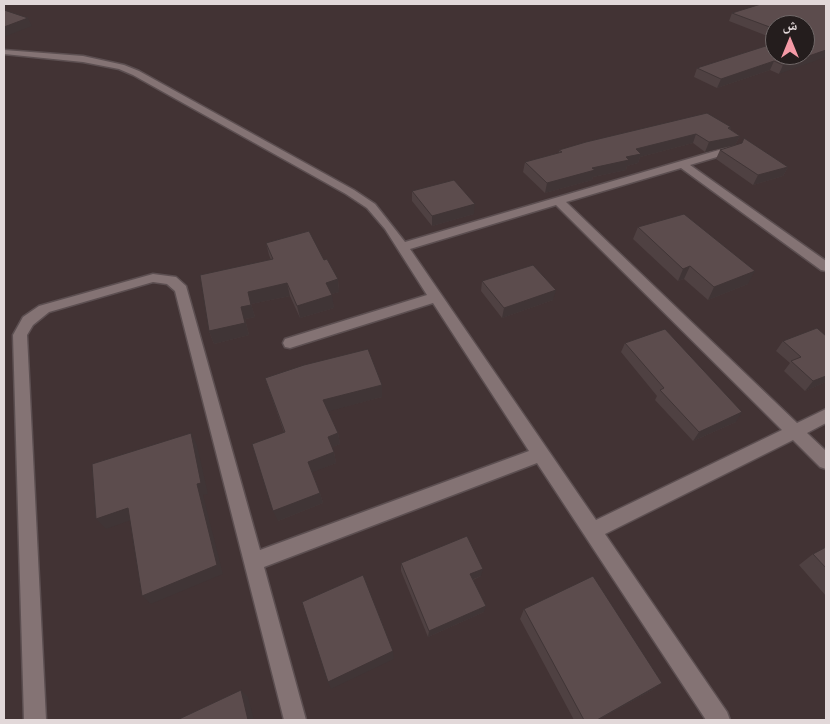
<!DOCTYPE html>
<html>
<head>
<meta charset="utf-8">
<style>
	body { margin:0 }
	#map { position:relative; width:830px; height:724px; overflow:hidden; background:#423334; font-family:"Sofia Sans Condensed","Noto Naskh Arabic",sans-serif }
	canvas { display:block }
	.frame { position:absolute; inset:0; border:5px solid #e2d8d9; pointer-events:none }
	.north { position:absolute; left:765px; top:15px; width:50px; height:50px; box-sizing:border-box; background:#241d1d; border:1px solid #706868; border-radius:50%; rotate:0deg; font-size:14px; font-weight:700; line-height:20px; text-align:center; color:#e2d8d9 }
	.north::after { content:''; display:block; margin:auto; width:18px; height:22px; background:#f49aa6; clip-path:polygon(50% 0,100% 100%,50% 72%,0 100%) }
</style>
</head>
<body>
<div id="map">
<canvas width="830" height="724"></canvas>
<div class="frame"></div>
<div class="north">ش</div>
</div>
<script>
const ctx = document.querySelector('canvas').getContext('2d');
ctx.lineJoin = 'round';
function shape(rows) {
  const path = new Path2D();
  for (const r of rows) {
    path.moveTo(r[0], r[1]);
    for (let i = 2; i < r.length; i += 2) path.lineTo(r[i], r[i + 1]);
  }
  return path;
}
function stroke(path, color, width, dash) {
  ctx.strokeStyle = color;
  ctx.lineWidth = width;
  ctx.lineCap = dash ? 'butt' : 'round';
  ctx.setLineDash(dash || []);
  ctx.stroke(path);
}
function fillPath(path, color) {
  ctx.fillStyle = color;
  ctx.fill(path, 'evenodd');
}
const minor = shape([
	[4,50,83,56,124,65,139,71,354,190,375,204,405,242,729,147,737,147,738,149,737,151,690,165,826,261,826,271,821,270,681,168,566,202,797,423,826,409,826,423,807,433,826,451,826,469,820,467,793,440,605,534,727,712,730,720,706,720,537,463,264,567,306,720,284,720,175,291,167,284,153,282,49,312,33,325,27,335,46,720,24,720,13,335,23,317,39,306,153,274,176,277,186,286,260,550,529,451,433,303,290,348,285,347,283,343,285,339,427,295,385,229,367,208,346,194,133,75,119,69,83,62,4,54,4,50],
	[556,205,782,430,596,520,410,249,556,205]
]);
stroke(minor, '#5c4f51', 3);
fillPath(minor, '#847374');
fillPath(shape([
	[826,4,779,74,770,70,717,88,694,77,697,68,775,55,805,25,775,25,775,39,729,21,732,13],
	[731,127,730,129,740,136,735,145,788,167,783,176,753,185,716,159,720,150,735,145,705,152,693,143,640,157,638,163,627,166,626,170,593,177,592,180,545,193,523,172,525,162,559,153,559,150],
	[412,191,474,214,432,226,412,201],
	[638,227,748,284,708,300,684,279,678,281,633,239],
	[266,243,324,260,338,279,339,292,331,294,334,308,300,318,290,296,251,304,255,317,245,319,249,335,214,344,209,331,271,260,269,255],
	[482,281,553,300,502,318,481,291],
	[826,336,826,382,805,391,784,371,790,363,776,351,783,341],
	[625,343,736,422,693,441,655,400,657,396,621,352],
	[265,378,382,385,382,397,328,411,338,433,340,444,332,447,334,452,336,463,312,472,320,493,323,503,278,521,284,432],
	[826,547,826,596,799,565,813,554],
	[401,563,481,576,473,580,484,612,428,637,401,571],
	[524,609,662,683,652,690,598,720,574,720,520,619]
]), '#4f4142');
fillPath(shape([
	[28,18,32,26,4,37,4,27],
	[826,50,826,57,779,74,783,65],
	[774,61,770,70,717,88,721,79],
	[696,134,693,143,640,157,638,163,627,166,626,170,593,177,592,180,545,193,547,183,626,157,636,149],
	[740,136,735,145,705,152,709,142],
	[788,167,783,176,753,185,758,175],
	[475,204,474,214,432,226,432,216],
	[690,266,684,279,678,281,683,269],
	[755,271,748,284,708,300,714,287],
	[338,279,339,292,328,295,326,283],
	[287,283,290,296,251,304,255,317,245,319,249,335,214,344,209,331,241,307,248,292],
	[556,290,553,300,502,318,504,308],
	[332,295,334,308,300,318,297,306],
	[826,376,826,382,805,391,813,381],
	[382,385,382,397,326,412,323,400],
	[742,412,736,422,693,441,699,432],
	[191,433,197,445,208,494,203,495,223,574,151,604,142,596,197,484],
	[338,433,340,444,330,448,328,437],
	[334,452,336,463,311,473,308,462],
	[320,493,323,503,278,521,273,511],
	[128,508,137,518,106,529,96,519],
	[483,569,481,576,469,581,470,574],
	[486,606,484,612,428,637,429,631],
	[393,651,394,659,331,689,328,682],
	[662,683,652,690,598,720,597,720],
	[241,690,248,697,254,720,248,720]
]), '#403536');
const building = shape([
	[761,4,826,4,826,50,783,65,774,61,721,79,697,68,775,43,775,55,805,55,805,25,775,25,775,29,732,13,761,4],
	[4,10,28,18,4,27,4,10],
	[707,113,731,127,728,128,740,136,709,142,696,134,636,149,641,154,626,157,629,160,592,168,595,170,547,183,525,162,562,152,559,150,586,142,707,113],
	[744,138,788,167,758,175,720,150,742,143,744,138],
	[454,180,475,204,432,216,412,191,454,180],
	[684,214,755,271,714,287,690,266,683,269,638,227,684,214],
	[309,231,324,260,327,259,338,279,326,283,332,295,297,306,287,283,248,292,251,305,241,307,245,323,209,331,200,275,273,259,266,243,309,231],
	[533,265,556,290,504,308,482,281,533,265],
	[817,328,826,336,826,376,813,381,791,361,801,357,783,341,817,328],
	[665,329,742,412,699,432,660,390,664,388,625,343,665,329],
	[368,349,382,385,323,400,338,433,328,437,334,452,308,462,320,493,273,511,252,444,285,432,265,378,304,365,368,349],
	[191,433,201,483,197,484,217,565,142,596,128,508,96,519,92,464,191,433],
	[467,536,483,569,470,574,486,606,429,631,401,563,467,536],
	[826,547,826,568,813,554,826,547],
	[363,575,393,651,328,682,302,602,363,575],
	[593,576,662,683,597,720,584,720,524,609,593,576],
	[241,690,248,720,177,720,241,690]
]);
fillPath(building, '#5c4c4d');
stroke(building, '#403536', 1);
</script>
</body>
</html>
